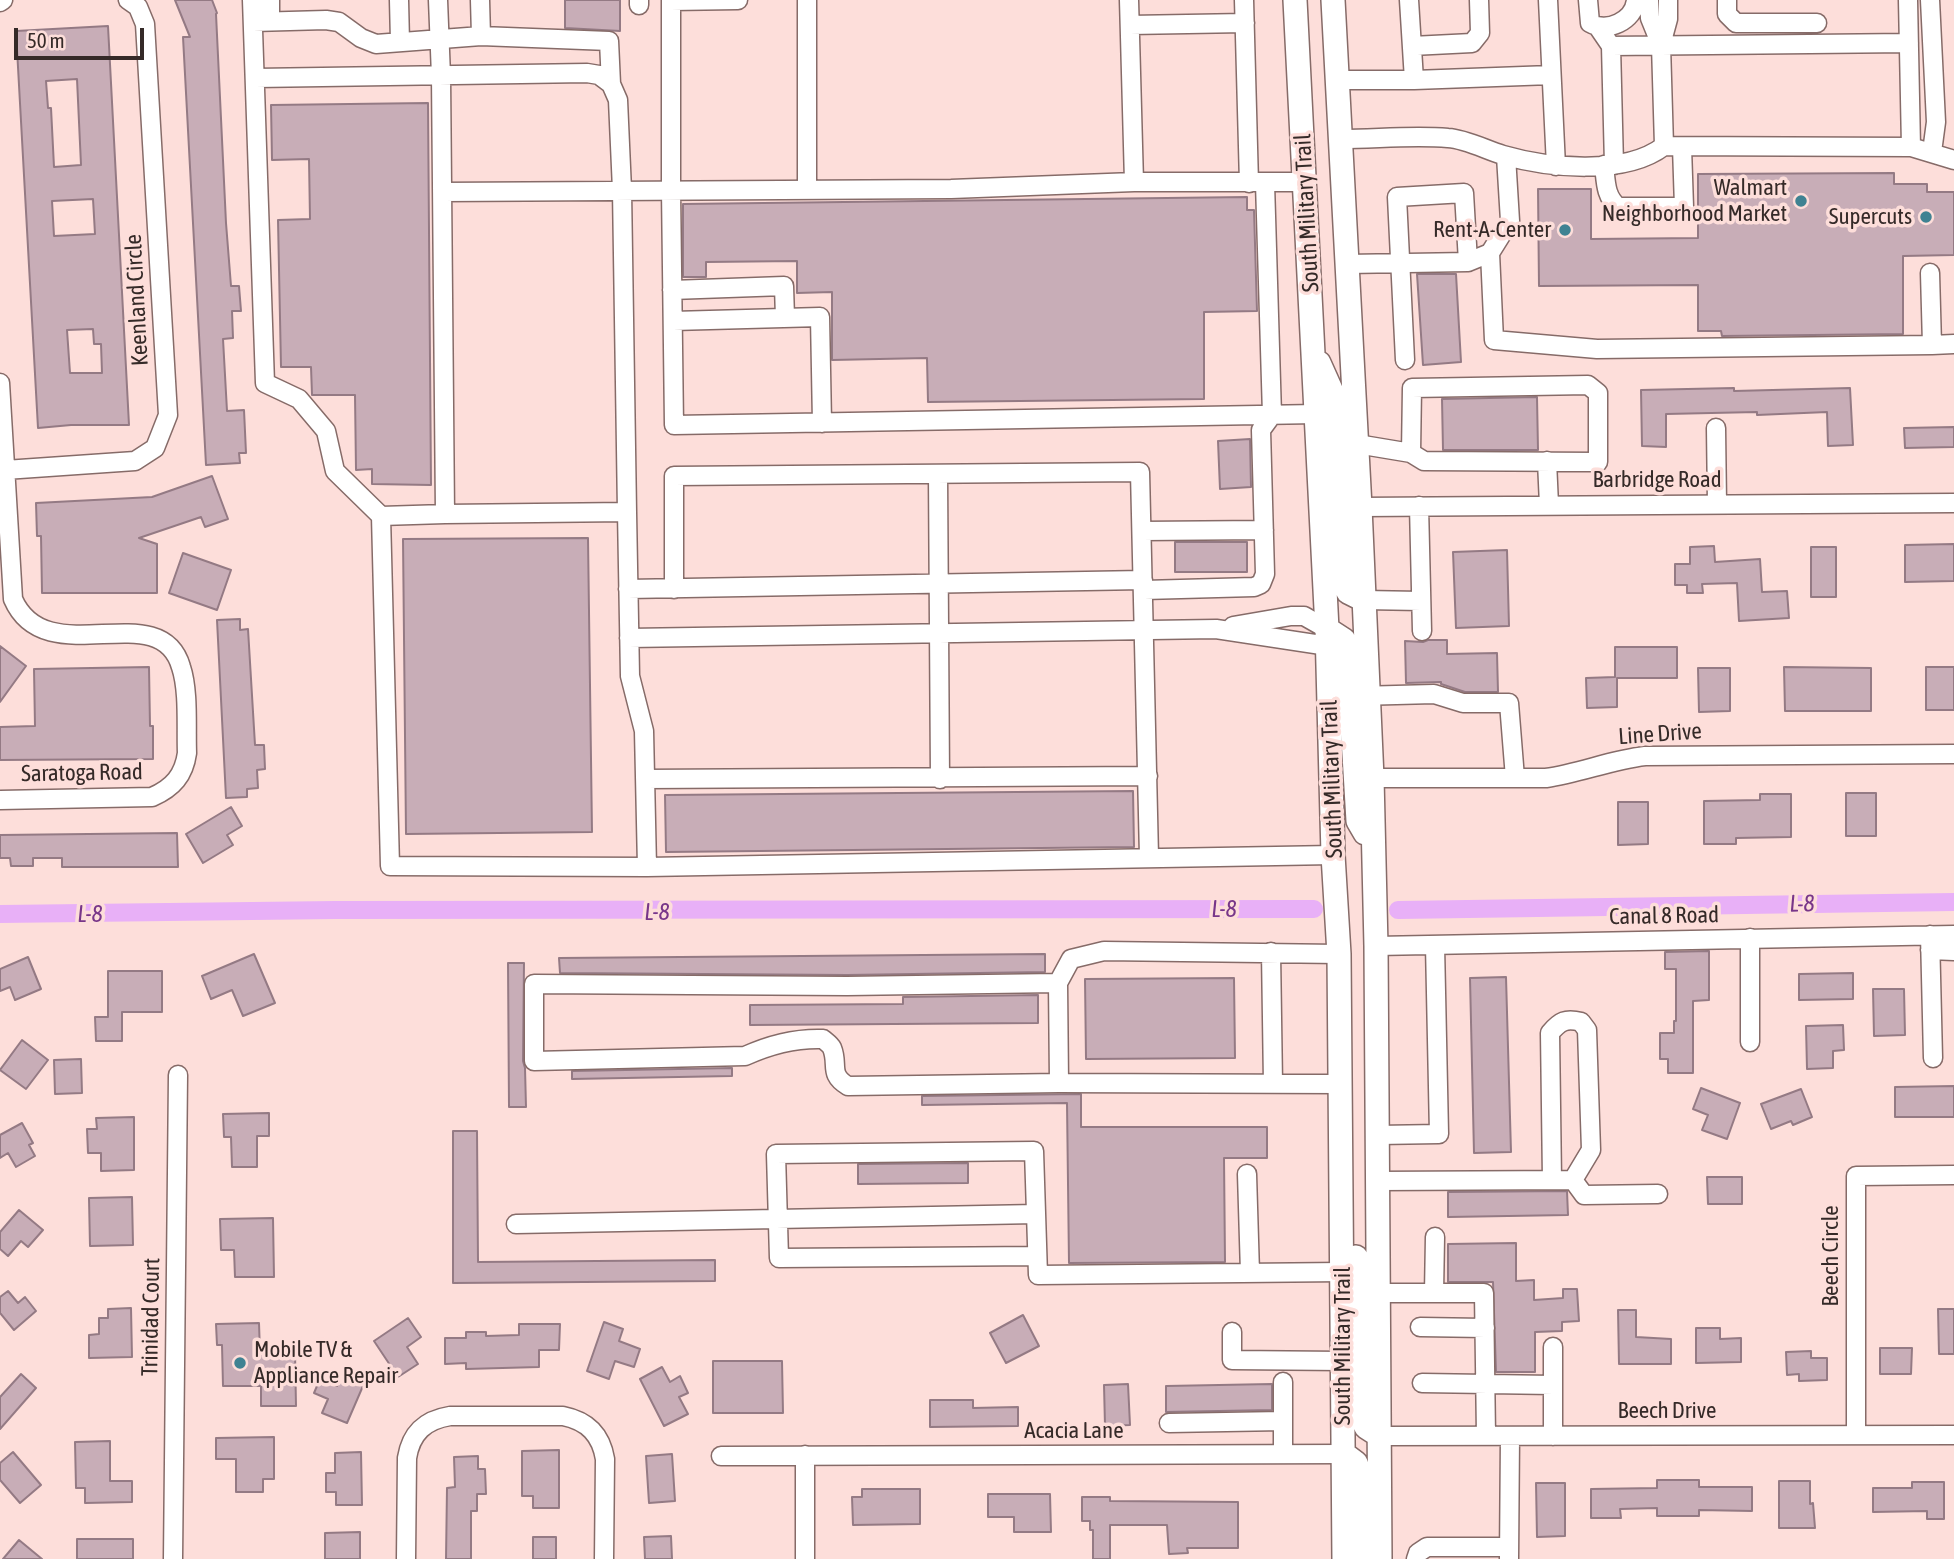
<!DOCTYPE html>
<html>
<head>
<meta charset="utf-8">
<style>
	body { margin:0 }
	#map { position:relative; width:1954px; height:1559px; overflow:hidden; background:#fddeda; font-family:"Asap Condensed",sans-serif }
	canvas { display:block }
	.scale { position:absolute; left:14px; top:28px; width:130px; height:32px; box-sizing:border-box; border:4px solid #352a28; border-top:0; padding-left:9px; font-size:21px; line-height:24px; white-space:nowrap; color:#352a28; -webkit-text-stroke:5px #fddeda; paint-order:stroke }
</style>
</head>
<body>
<div id="map">
<canvas width="1954" height="1559"></canvas>
<div class="scale">50 m</div>
</div>
<script>
const context = document.querySelector('canvas').getContext('2d');
context.lineJoin = 'round';
function stroke(path, color, width, dash) { context.strokeStyle = color; context.lineWidth = width; context.lineCap = dash ? 'butt' : 'round'; context.setLineDash(dash || []); context.stroke(path); }
function fillPath(path, color) { context.fillStyle = color; context.fill(path, 'evenodd'); }
function label(font, color, halo, rows, align = 'center') {
  context.font = font + ' "Asap Condensed",sans-serif'; context.lineWidth = 7; context.setLineDash([]); context.textBaseline = 'middle'; context.strokeStyle = halo; context.fillStyle = color; for (const [text, x, y, turn = 0] of rows) {
    context.save(); context.translate(x, y); context.rotate((+turn || 0) * Math.PI / 180); context.textAlign = isNaN(turn) ? turn : align; if (halo) context.strokeText(text, 0, 0); context.fillText(text, 0, 0); context.restore();
  }
}
const canal = new Path2D(`
	M1398 910 1954 902
	M0 914 336 910 1314 909`);
const building = new Path2D(`
	M175 0H212L217 13 216 14 226 223 231 286H239L241 311H232L233 338 223 339 227 411 244 410 246 453H239L240 463 206 465 183 37H190Z
	M565 0H620V31L565 28Z
	M108 26 129 425H71L38 428 16 31ZM77 79 81 165 54 167 51 108H48L46 81ZM93 199 95 234 54 236 52 201ZM93 329 94 344H101L102 373H70L67 330Z
	M428 103 431 485 372 484V469L356 470 355 395H312L311 367H281L278 220 310 219 309 159 272 160 271 105Z
	M1894 173V184H1927V192H1954V255L1903 256V334L1722 336 1721 331H1698V285L1539 286 1538 189H1591V239L1698 238V174Z
	M1247 197V210H1254L1257 311 1204 312V399L928 402 927 358 832 360V292L797 293V261L706 262V277H683V204Z
	M1417 274H1456L1461 362 1423 365Z
	M1734 388V391L1850 388 1853 445 1828 446 1827 412 1757 415V412L1666 414V447L1642 446 1641 390Z
	M1537 397 1538 450H1443L1442 399Z
	M1954 427V447L1905 448 1904 428Z
	M1250 439 1251 487 1220 489 1218 441Z
	M212 476 228 519 205 527 201 517 139 538 157 544V593H42L41 536H37L36 503 152 497Z
	M588 538 592 832 406 834 403 539Z
	M1175 542H1247V572H1175Z
	M1954 544V581L1905 582V545Z
	M1714 546 1715 562 1760 559 1762 592 1787 591 1789 618 1739 621 1737 583 1702 584 1703 593H1687V585H1675V564H1690V547Z
	M1811 547H1836V597H1811Z
	M1507 550 1509 626 1456 628 1453 552Z
	M183 553 231 570 217 610 169 593Z
	M240 619V630L248 629 255 745H264L265 769 257 770 258 788 247 789V797L226 798 217 620Z
	M1428 640H1447V654L1497 653 1498 692H1465L1441 684V682L1406 683 1405 641 1423 642Z
	M0 646 26 666 0 702Z
	M1615 647H1677V678H1617V707L1587 708 1586 678 1615 677Z
	M149 667 150 726H153V759L0 760V727L35 726 34 669Z
	M1784 667 1871 668V711H1785Z
	M1926 667H1954V710H1926Z
	M1698 668H1730V711L1699 712Z
	M1133 791 1134 847 666 852 665 795Z
	M1846 793H1876V836H1846Z
	M1760 794H1791V837L1736 838V844H1704V801L1760 800Z
	M1618 802H1648V844L1618 845Z
	M231 807 242 826 227 835 233 845 203 863 186 834Z
	M177 833 178 867H62V858H33V866H11L10 858H0V835Z
	M1709 951V1000L1693 1001V1073H1668V1059H1660V1033H1674V1021H1676V969H1665V952Z
	M254 954 275 1003 243 1016 232 990 211 999 202 976Z
	M1045 954V972L847 975 560 973 559 958Z
	M28 957 41 989 15 1000 10 987 0 991V969Z
	M508 963H524L523 1061 525 1068 526 1107H509Z
	M108 971H162V1012H122V1041H96L95 1017H108Z
	M1853 973V999L1799 1000V974Z
	M1506 977 1511 1152 1474 1153 1470 978Z
	M1234 978 1235 1058 1086 1059 1085 979Z
	M1873 989H1904L1905 1035 1874 1036Z
	M1038 995V1023L750 1025V1005L903 1004V997Z
	M1843 1025 1844 1050 1833 1051V1068L1807 1069 1806 1026Z
	M22 1040 48 1060 26 1089 0 1070Z
	M81 1059 82 1093 55 1094 54 1060Z
	M732 1068V1076L572 1079V1071Z
	M1954 1086V1117H1895V1087Z
	M1701 1088 1740 1103 1727 1139 1702 1130 1708 1115 1693 1109Z
	M1801 1089 1812 1117 1793 1125 1791 1121 1771 1129 1761 1104Z
	M1081 1094V1127H1267V1158H1224L1225 1262 1069 1263 1067 1103 922 1105V1096Z
	M269 1113V1136H257V1167H232L231 1137H224L223 1114Z
	M134 1117V1170L101 1171V1153H88L87 1129H97L96 1118Z
	M22 1123 33 1143 29 1145 35 1156 16 1167 8 1153 0 1158V1135Z
	M453 1131H477L478 1262 715 1260V1281L453 1283Z
	M968 1163V1183L858 1184V1164Z
	M1707 1177H1742V1204H1708Z
	M1448 1192 1567 1191 1568 1215 1448 1217Z
	M132 1197 133 1245 90 1246 89 1198Z
	M19 1210 43 1230 28 1247 21 1241 8 1256 0 1249V1232Z
	M273 1218 274 1277H235L234 1250H221L220 1219Z
	M1516 1243V1281L1534 1280V1300L1563 1298V1289H1577L1579 1321 1562 1322V1331L1535 1332V1372H1496L1493 1282H1448V1244Z
	M8 1291 18 1303 25 1297 36 1311 14 1330 0 1313V1297Z
	M131 1308 132 1357 89 1358V1335L99 1334V1318H108V1309Z
	M1938 1309H1954V1354H1939Z
	M1618 1310H1636V1337L1671 1339V1364H1619Z
	M1023 1315 1039 1346 1006 1363 990 1333Z
	M408 1318 421 1337 407 1347 418 1364 398 1377 374 1341Z
	M604 1322 623 1329 619 1341 640 1349 634 1367 615 1361 609 1379 587 1371Z
	M259 1323 260 1353 295 1352 296 1406H261V1386H223L222 1345H217L216 1324Z
	M519 1324H560L559 1350H539V1367L466 1369V1363L445 1364V1338H466V1332H486V1336L519 1335Z
	M1696 1328H1720V1339L1741 1338V1362L1696 1363Z
	M1880 1348H1912L1911 1374H1880Z
	M1811 1351V1358H1827V1380L1799 1381V1374L1787 1375 1786 1352Z
	M713 1361H782L783 1413H713Z
	M662 1367 670 1382 680 1376 688 1393 679 1397 688 1414 664 1426 640 1379Z
	M344 1370 366 1379 347 1423 322 1413 328 1399 314 1393 320 1379 337 1386Z
	M21 1374 36 1388 0 1429V1397Z
	M1128 1384 1130 1425 1105 1426 1104 1385Z
	M1272 1384V1410L1166 1412V1386Z
	M930 1400H973V1408L1018 1407V1426L930 1427Z
	M274 1437V1479H263V1492H236V1459H216V1438Z
	M110 1441V1481H132V1502L85 1503V1488H76L75 1442Z
	M559 1450V1508H533V1496H522V1451Z
	M13 1452 41 1485 20 1503 0 1480V1463Z
	M361 1452 362 1505H336V1492H326V1473H335V1453Z
	M672 1454 675 1501 649 1503 646 1456Z
	M478 1456V1469H485L486 1494H477V1511H471V1559H446L447 1488 455 1487 454 1457Z
	M1657 1480H1699V1487H1752V1511L1699 1510V1516H1657V1508L1620 1509 1621 1518H1591V1489L1657 1488Z
	M1779 1481H1810V1504L1813 1503 1815 1528H1779Z
	M1912 1482H1944V1519H1927V1511L1873 1512V1488H1912Z
	M1536 1483H1565V1536L1537 1537Z
	M862 1489H920V1524L853 1525 852 1497H862Z
	M988 1494H1050L1051 1532H1014V1517H988Z
	M1082 1497H1110V1501L1238 1502V1548H1187L1188 1553 1169 1554 1167 1525H1110V1559H1093V1530H1090V1521H1082Z
	M360 1532V1559H325V1533Z
	M671 1536 672 1559H645L644 1537Z
	M533 1537H556V1559H533Z
	M77 1539H133V1559H77Z
	M19 1540 42 1559H3Z`);
const minor = new Path2D(`
	M252 0 265 383 299 399 326 431 335 471 381 516 445 514
	M270 0V21
	M399 0 400 42
	M438 0 441 76 445 514 627 512 630 676 644 731 647 867
	M480 0 481 36 609 41 611 84
	M671 0V190L674 425 1317 414
	M807 0V190
	M1129 0 1134 182
	M1244 0 1249 183
	M1409 0 1414 80
	M1548 0 1556 166
	M1588 0 1590 23C1607 33 1634 21 1636 0
	M1649 0 1650 18 1661 45
	M1727 0V14L1736 23H1817
	M1908 0 1911 147
	M1930 0 1936 122 1932 152
	M671 1 738 0
	M0 2 3 0
	M639 5V0
	M253 22 326 20 339 22 361 38 376 44 481 36
	M1130 25 1245 23
	M1598 27 1611 46 1614 165
	M1412 46 1472 43 1480 33 1479 0
	M1611 46 1909 43
	M256 78 587 73 599 75 611 84 618 100 622 190 627 512
	M1338 80H1414L1551 75
	M1341 139C1376 139 1412 135 1448 138 1466 139 1486 150 1503 155 1548 168 1625 176 1664 146L1911 147 1954 160
	M1664 146 1661 45 1668 19V0
	M1604 165C1606 182 1605 196 1618 207H1684L1682 147
	M442 192 951 189 1134 182H1305
	M1490 253 1494 340 1597 349 1932 345
	M1347 264 1468 262 1490 253 1510 221 1506 156
	M1930 273 1932 345 1954 344
	M672 290 784 286 785 318
	M673 321 820 317 822 423
	M1405 360 1397 197 1464 193 1468 262
	M0 383 13 599C46 675 160 594 181 667 189 691 186 727 187 753 184 775 173 788 152 797L0 800
	M1716 428 1717 504
	M1357 444 1411 453 1424 461 1598 462V393L1588 385 1412 388 1411 453
	M1547 461 1549 505
	M5 470 135 461 155 448 168 415 145 24 138 7 128 0
	M938 474 940 779
	M1419 506 1422 631
	M1360 507 1954 503
	M381 516 390 866 647 867 1333 855
	M1142 531 1264 530
	M628 589 1143 580
	M674 589V476L1140 472 1149 857
	M1144 590 1254 587 1261 584 1265 574 1261 430 1272 415 1265 183
	M1364 600 1421 601
	M1233 626 1291 616H1304L1327 629
	M629 638 1216 629 1328 646
	M1358 696 1434 694 1463 703H1509L1515 778
	M1372 778H1546C1580 773 1611 760 1645 756L1954 754
	M645 779 1148 776
	M1930 935 1933 1058
	M1376 946 1954 935
	M1930 950 1954 951
	M1271 952 1273 1084
	M1339 954 1104 951 1071 959 1058 983 847 986 534 984V1061L745 1056C769 1045 796 1038 823 1039 826 1042 830 1044 832 1048 839 1065 828 1074 848 1086L1059 1083 1341 1084
	M1058 983 1059 1083
	M1750 1042V938
	M1378 1135 1439 1134 1435 945
	M1247 1174 1250 1273
	M1552 1180 1550 1033C1560 1021 1566 1018 1581 1022L1587 1030 1591 1150 1573 1180
	M1378 1181 1573 1180 1584 1195 1658 1194
	M516 1224 1036 1214
	M1037 1256 779 1258 776 1154 1034 1151 1038 1275 1343 1272
	M1379 1293H1484L1486 1436
	M1434 1293 1435 1237
	M1420 1327 1485 1328
	M1232 1332V1360L1343 1361
	M1553 1347V1436
	M1283 1382V1454
	M1422 1383 1553 1385
	M1169 1423 1283 1421
	M1856 1435V1176L1954 1175
	M1380 1436 1954 1435
	M805 1455V1559
	M721 1456 1344 1454
	M173 1559 178 1075
	M406 1559 407 1458C411 1433 425 1420 450 1416H563C588 1421 601 1435 605 1459L604 1559
	M1416 1559 1418 1553 1427 1547H1509
	M1509 1559 1510 1436`);
const major = new Path2D(`
	M1295 0 1327 629 1333 855 1339 954 1344 1559
	M1333 0 1360 507 1372 778 1376 946 1380 1559
	M1319 363 1332 392 1340 573 1348 592 1364 600
	M1327 629 1344 640 1348 654 1358 821 1365 833
	M1356 1257 1359 1292 1361 1414 1366 1427 1380 1436
	M1344 1454 1356 1463 1364 1486 1365 1556`);
const markers = [
	[1801,201,7,"#3f8292"],
	[1926,217,7,"#3f8292"],
	[1565,230,7,"#3f8292"],
	[240,1363,7,"#3f8292"]
];
const poiNames = [
	["Walmart",1787,188],
	["Neighborhood Market",1787,214],
	["Supercuts",1912,217],
	["Rent-A-Center",1551,230],
	["Mobile TV &",254,1350,"left"],
	["Appliance Repair",254,1376,"left"]
];
const streetNames = [
	["South Military Trail",1307,213,-93],
	["Keenland Circle",137,300,-93],
	["Barbridge Road",1657,480],
	["Line Drive",1660,734,-4],
	["Saratoga Road",82,773,-1],
	["South Military Trail",1332,779,-92],
	["Canal 8 Road",1664,916,-1],
	["Beech Circle",1831,1256,-90],
	["Trinidad Court",151,1317,-89],
	["South Military Trail",1343,1346,-90],
	["Beech Drive",1667,1411],
	["Acacia Lane",1074,1431]
];
const waterNames = [
	["L-8",1802,904,-1],
	["L-8",1224,909],
	["L-8",657,912],
	["L-8",90,914]
];
stroke(canal, '#e8b0f7', 18);
fillPath(building, '#c8adb7');
stroke(building, '#947a84', 2);
stroke(minor, '#866b68', 21);
stroke(major, '#866b68', 26);
stroke(minor, '#fff', 18);
stroke(major, '#fff', 23);
for (const [x, y, r, color] of markers) { const dot = new Path2D(); dot.arc(x, y, r, 0, 2 * Math.PI); context.fillStyle = color; context.fill(dot); stroke(dot, '#fddeda', 2.5); }
label('23px', '#352a28', '#fddeda', poiNames, 'right');
label('23px', '#352a28', '#fddeda', streetNames);
label('italic 24px', '#783689', '#fddeda', waterNames);
</script>
</body>
</html>
